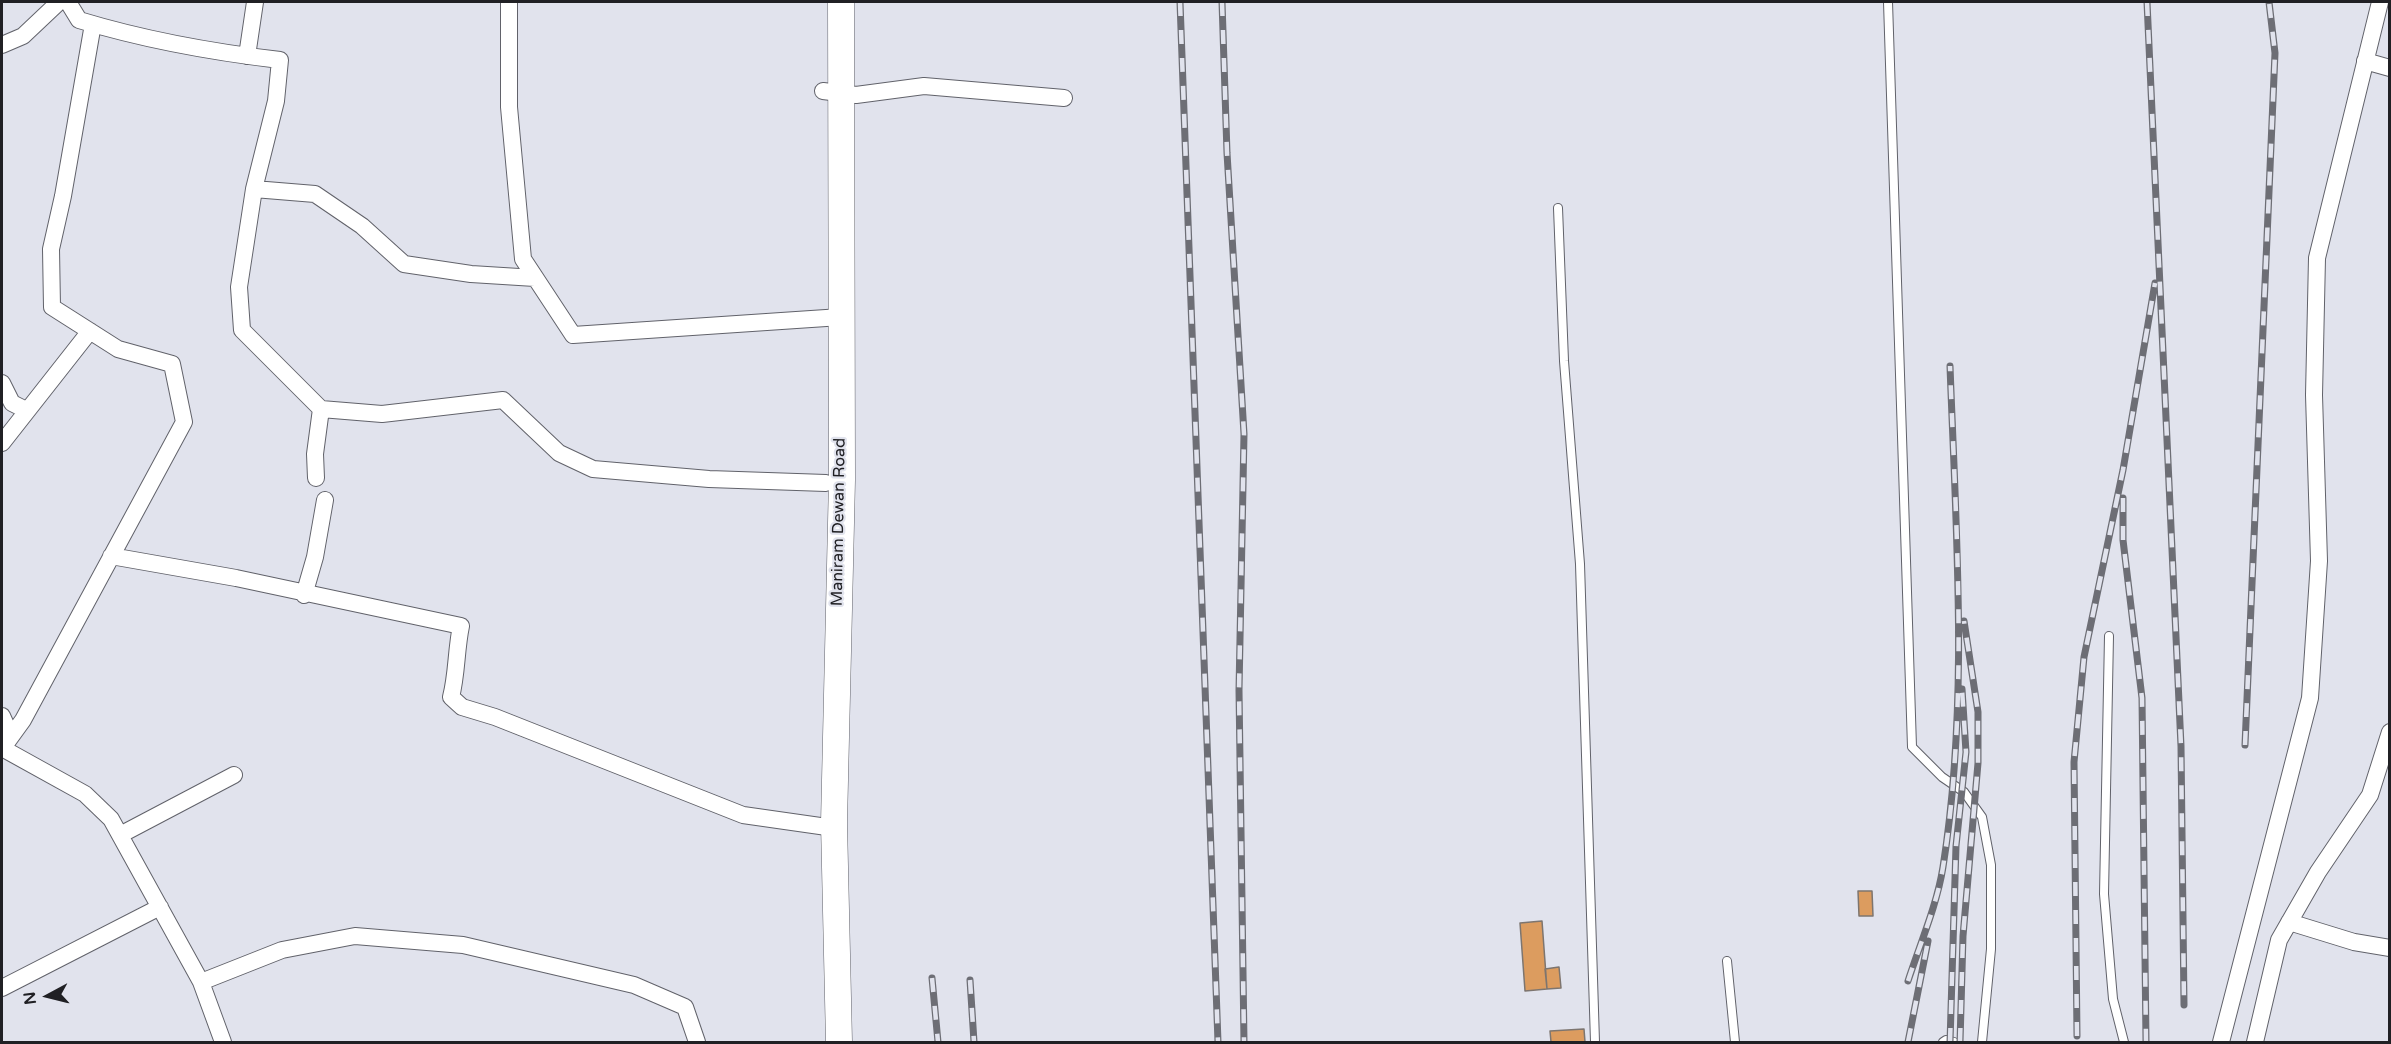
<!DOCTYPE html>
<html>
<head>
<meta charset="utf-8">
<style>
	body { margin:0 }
	#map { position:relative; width:2391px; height:1044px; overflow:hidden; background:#e1e3ed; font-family:"Varela Round",sans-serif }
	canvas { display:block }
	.frame { position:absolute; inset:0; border:3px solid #202024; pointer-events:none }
	.north { position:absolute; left:18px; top:966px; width:60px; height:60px; -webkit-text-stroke:4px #e1e3ed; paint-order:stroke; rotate:263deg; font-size:16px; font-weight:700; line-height:24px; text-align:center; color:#202024 }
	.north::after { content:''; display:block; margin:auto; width:21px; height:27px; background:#202024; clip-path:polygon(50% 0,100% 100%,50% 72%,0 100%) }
</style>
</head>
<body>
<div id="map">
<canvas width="2391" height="1044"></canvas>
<div class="frame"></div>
<div class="north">N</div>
</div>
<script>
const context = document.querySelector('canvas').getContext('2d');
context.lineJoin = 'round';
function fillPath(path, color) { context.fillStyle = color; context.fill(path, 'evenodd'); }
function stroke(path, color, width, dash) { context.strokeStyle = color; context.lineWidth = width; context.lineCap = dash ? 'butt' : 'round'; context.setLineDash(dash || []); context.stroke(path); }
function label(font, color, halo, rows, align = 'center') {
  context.font = font + ' "Varela Round",sans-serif'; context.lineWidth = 4.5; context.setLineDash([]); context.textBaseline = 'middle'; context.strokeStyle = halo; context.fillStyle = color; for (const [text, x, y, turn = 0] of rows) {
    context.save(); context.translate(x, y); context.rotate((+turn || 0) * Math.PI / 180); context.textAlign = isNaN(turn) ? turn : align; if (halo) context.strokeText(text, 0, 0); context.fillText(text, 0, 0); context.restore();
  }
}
const building = new Path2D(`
	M1858 891H1872L1873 916H1859Z
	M1542 921 1547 989 1525 991 1520 923Z
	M1559 967 1561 988 1547 989 1545 969Z
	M1584 1029 1585 1042H1551L1550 1031Z`);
const service = new Path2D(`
	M1888 2 1912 747 1942 777 1964 792 1982 817 1991 865V949L1982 1042
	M1558 208 1564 361 1580 564 1595 1042
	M2109 636 2104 894 2113 999 2124 1042
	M1727 961 1735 1042
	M1943 1042 1946 1040 1954 1042`);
const minor = new Path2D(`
	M68 2 79 20C145 40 211 52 280 60L276 101 254 189 239 287 242 330 321 409 382 414 503 400 559 453 593 469 709 479 826 483
	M509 2V107L523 259 573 335 841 317
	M2 45 23 36 59 2
	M247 56 255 2
	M2365 61 2390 68
	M823 91 856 95 924 86 1064 98
	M254 189 315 194 362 226 404 264 471 274 535 278
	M2 383 12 403 26 410
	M2 443 90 331
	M316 478 315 454 321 409
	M111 556 236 578 461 626C456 650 457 674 451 697L462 707 495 717 743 815 834 828
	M304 595 315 557 325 500
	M2 716 11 736
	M2 748 85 794 111 819 201 982 223 1042
	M2 749 23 720 184 422 172 364 118 349 52 307 51 249 63 196 93 24
	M120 835 234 775
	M2289 922 2354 942 2390 948
	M201 982 282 950 355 936 463 945 634 985 685 1007 697 1042
	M2 988 160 907
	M2221 1042 2310 698 2319 561 2314 395 2317 258 2380 2
	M2255 1042 2279 940 2318 872 2370 795 2390 732`);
const primary = new Path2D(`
	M839 1042 834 823 842 480 841 2`);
const rail = new Path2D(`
	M1180 2 1218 1042
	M1222 2 1227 153 1244 434 1239 690 1244 1042
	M2147 2 2181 746 2184 1005
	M2123 498V540L2142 698 2146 1042
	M2245 745 2275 53 2269 2
	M932 978 938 1042
	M970 980 974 1042
	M1908 981C1920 944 1937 905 1943 867 1969 702 1956 532 1950 366
	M2077 1036 2074 762 2084 657 2123 470 2155 283
	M1908 1042 1928 941
	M1950 1042 1956 846 1966 752 1962 689
	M1960 1042 1963 936 1978 763V712L1964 621`);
const streetNames = [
	["Maniram Dewan Road",839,522,-89]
];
fillPath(building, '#dc9c5f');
stroke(building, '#7d756f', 1.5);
stroke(service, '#61626a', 10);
stroke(minor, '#61626a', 18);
stroke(primary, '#61626a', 27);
stroke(service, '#fff', 8);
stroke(minor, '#fff', 16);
stroke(primary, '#fff', 26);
stroke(rail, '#6d6e75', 7);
stroke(rail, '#e1e3ed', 4.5, [14]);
label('16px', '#202024', '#e1e3ed', streetNames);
</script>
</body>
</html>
